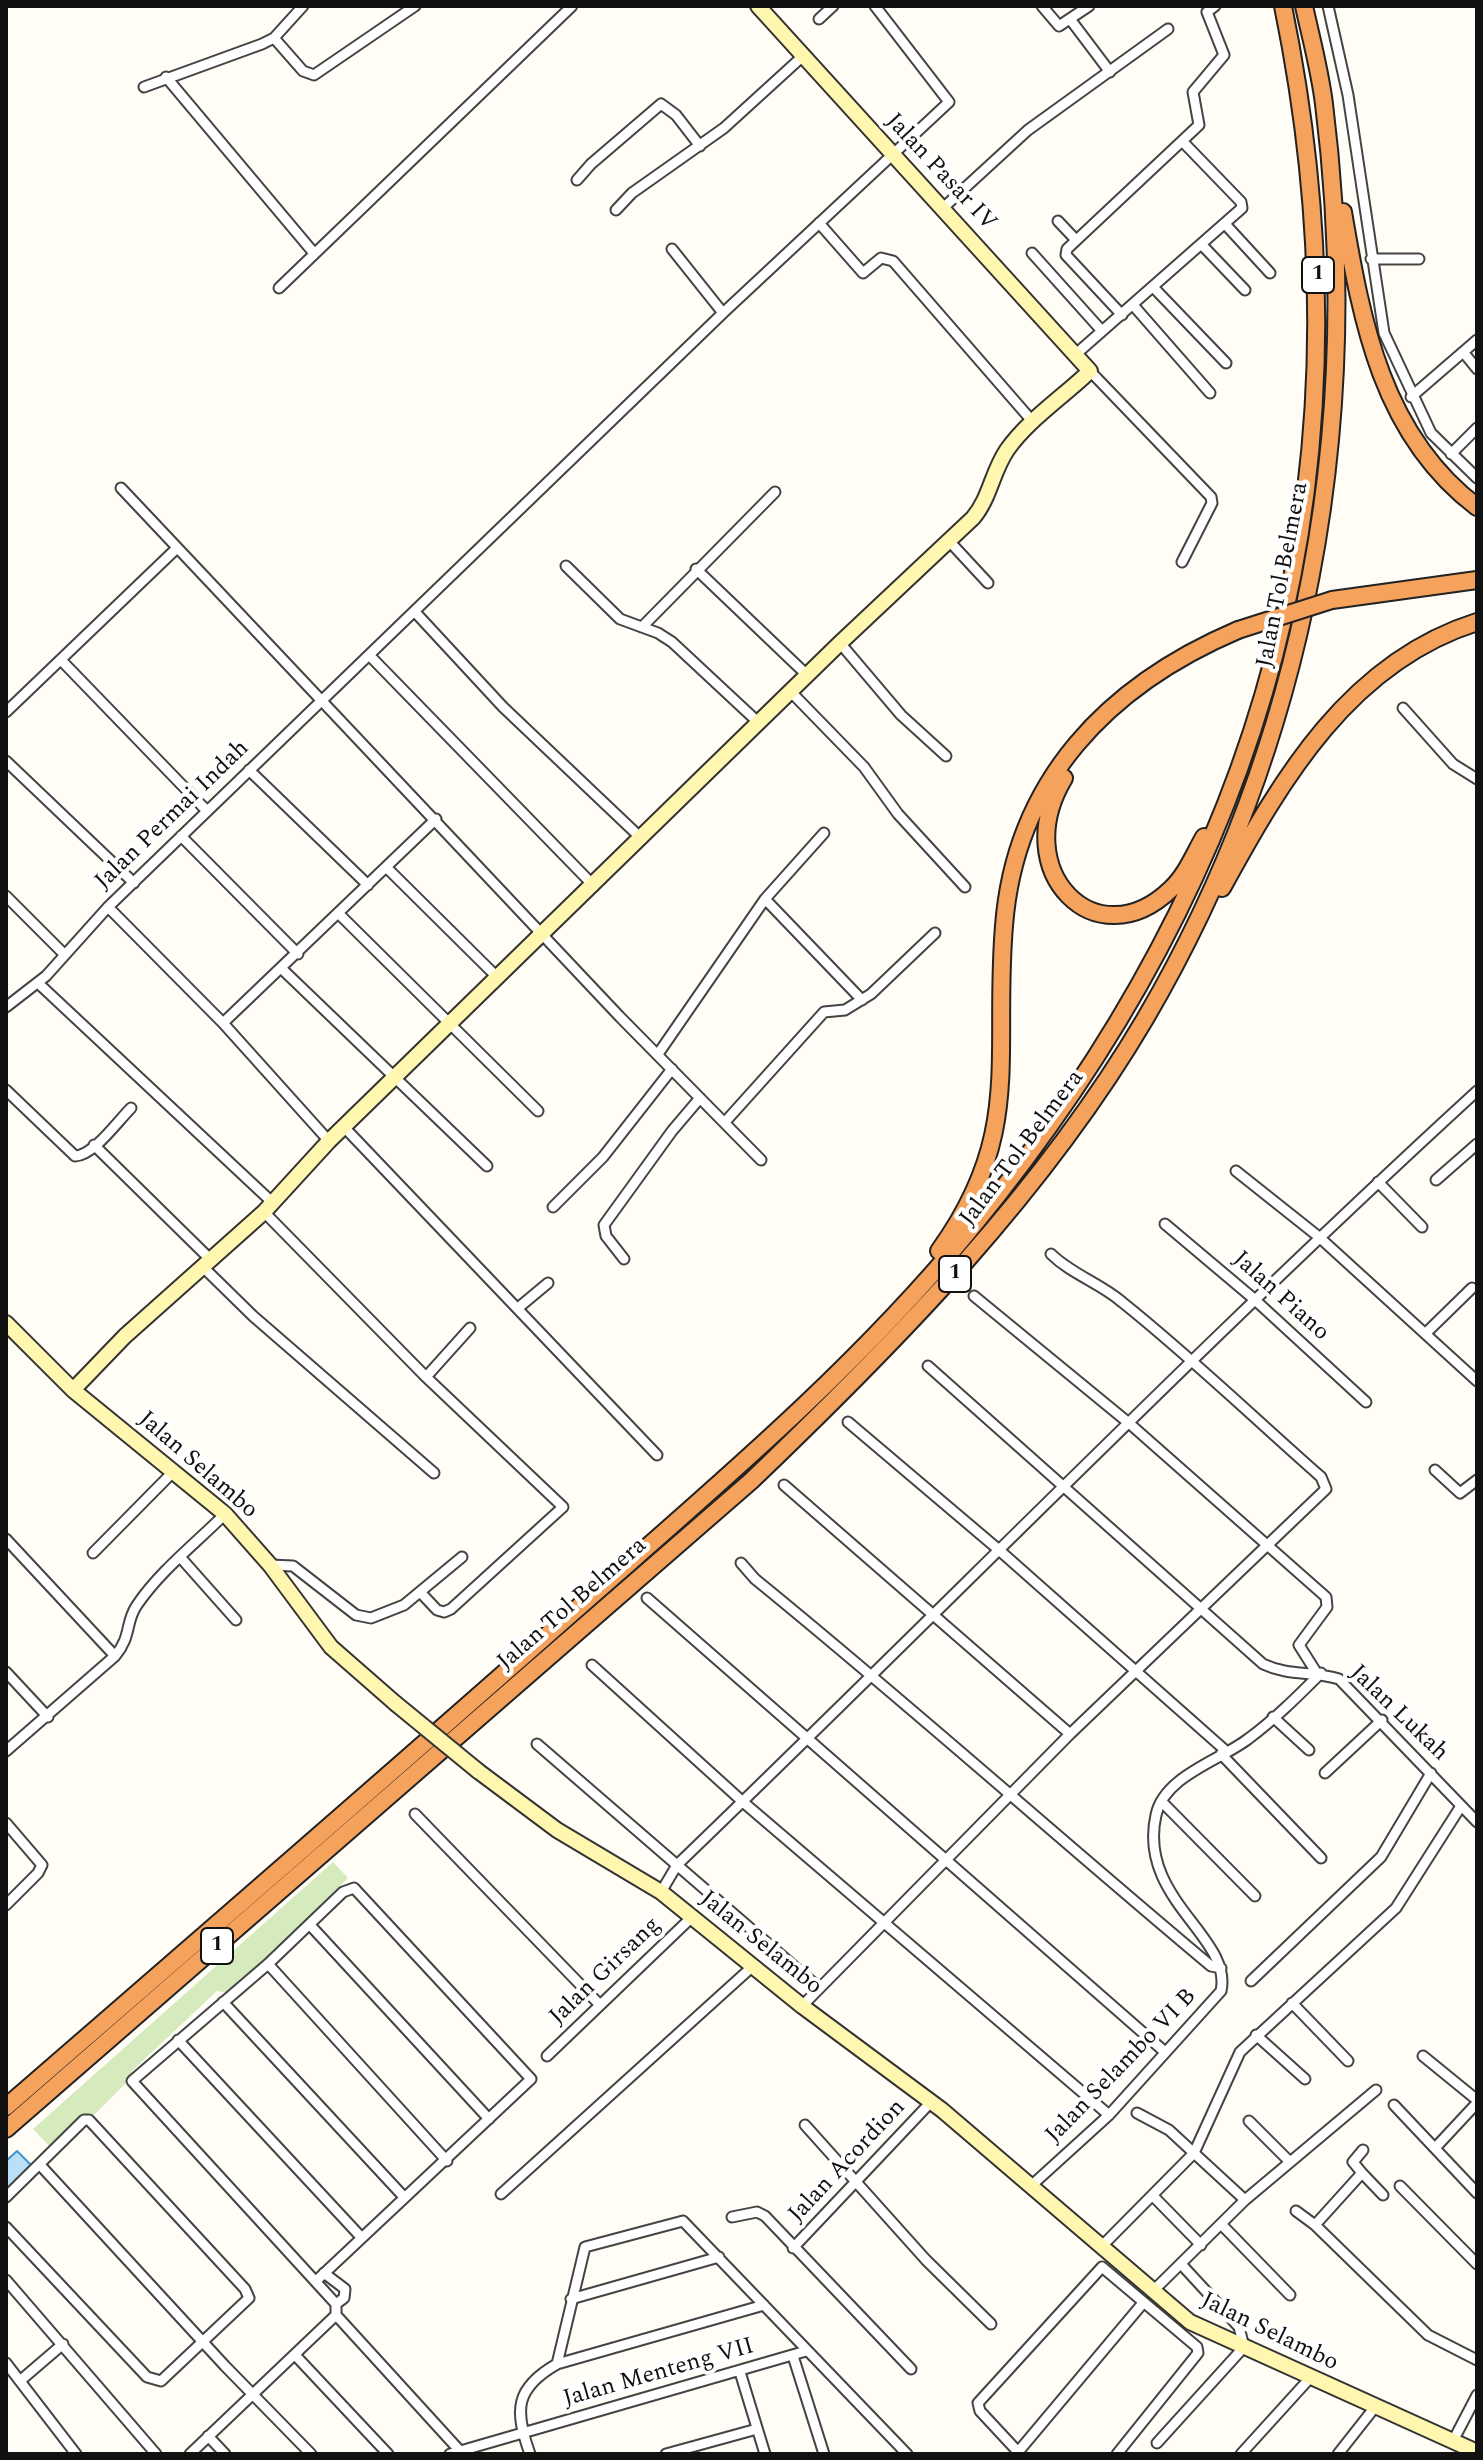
<!DOCTYPE html>
<html>
<head>
<meta charset="utf-8">
<style>
	body { margin:0 }
	#map { position:relative; width:1483px; height:2460px; overflow:hidden; background:#fffdf5; font-family:Spectral,serif }
	canvas { display:block }
	.frame { position:absolute; inset:0; border:8px solid #111; pointer-events:none }
</style>
</head>
<body>
<div id="map">
<canvas width="1483" height="2460"></canvas>
<div class="frame"></div>
</div>
<script>
const context = document.querySelector('canvas').getContext('2d');
context.lineJoin = 'round';
function fillPath(path, color) { context.fillStyle = color; context.fill(path, 'evenodd'); }
function stroke(path, color, width, dash) { context.strokeStyle = color; context.lineWidth = width; context.lineCap = dash ? 'butt' : 'round'; context.setLineDash(dash || []); context.stroke(path); }
function label(font, color, halo, rows, align = 'center') {
  context.font = font + ' Spectral,serif'; context.lineWidth = 8; context.setLineDash([]); context.textBaseline = 'middle'; context.strokeStyle = halo; context.fillStyle = color; for (const [text, x, y, turn = 0] of rows) {
    context.save(); context.translate(x, y); context.rotate((+turn || 0) * Math.PI / 180); context.textAlign = isNaN(turn) ? turn : align; if (halo) context.strokeText(text, 0, 0); context.fillText(text, 0, 0); context.restore();
  }
}
const green = new Path2D(`
	M333 1862 348 1878 230 1993 217 1991 132 2071 126 2083 93 2116 89 2113 51 2148 33 2129Z`);
const water = new Path2D(`
	M17 2151 33 2167 6 2193V2161Z`);
const street = new Path2D(`
	M1042 6 1059 26 1089 6
	M1328 6 1348 95 1384 333 1431 433 1477 478
	M819 19 833 6
	M1070 19 1110 72
	M274 38 303 71 314 75 415 6
	M166 77 313 252
	M144 87 262 44 274 38 303 6
	M577 180 591 164 661 104 676 115 700 146
	M943 208 1028 130 1168 29
	M616 210 632 193 724 128 803 56
	M1058 221 1075 239
	M819 223 863 273 881 258 893 261 1033 422
	M1225 224 1270 273
	M1202 245 1245 290
	M1032 253 1102 331
	M1371 259H1419
	M279 288 572 6
	M1154 288 1226 363
	M1133 305 1210 393
	M723 313 949 102 875 6
	M1122 315 1066 255 1067 249 1199 125 1193 92 1224 55 1207 12 1215 6
	M1464 353 1477 369
	M1076 354 1242 208 1241 202 1183 142
	M1090 371 1211 497 1212 503 1182 562
	M1411 397 1477 340
	M1451 454 1477 428
	M121 488 620 1017 761 1160
	M950 542 988 583
	M566 566 620 619 658 633 672 642 760 724
	M696 569 808 676
	M415 612 503 707 642 839
	M642 627 775 492
	M840 643 901 715 946 756
	M370 656 594 886
	M61 660 207 811
	M792 693 864 767 898 814 965 887
	M1403 708 1453 764 1477 779
	M6 712 177 548
	M6 761 134 883
	M249 770 368 885
	M181 836 298 954
	M387 868 498 978
	M6 896 65 955
	M765 899 862 1000
	M108 907 223 1023 329 1141
	M338 913 538 1111
	M282 969 487 1166
	M38 983 273 1203
	M6 1007 46 976 108 907 723 313 672 249
	M223 1023 436 819
	M658 1054 765 899 824 833
	M6 1090 75 1156C94 1155 117 1122 131 1108
	M725 1122 824 1012 845 1010 871 994 935 933
	M344 1127 657 1455
	M94 1145 210 1259
	M1236 1171 1319 1237 1477 1381
	M1436 1180 1477 1144
	M1378 1182 1422 1227
	M553 1207 603 1157 672 1069
	M264 1212 426 1377 563 1507 451 1609 444 1612 437 1610 421 1593
	M1165 1224 1254 1299 1366 1402
	M624 1259 606 1236 604 1225 672 1131 700 1098
	M202 1266 253 1316 434 1473
	M974 1296 1130 1424 1326 1597 1327 1607 1299 1645 1316 1672
	M518 1308 548 1283
	M1427 1332 1472 1288
	M928 1366 1263 1664C1288 1676 1313 1671 1339 1679L1477 1822
	M426 1377 470 1328
	M848 1422 999 1550 1226 1751
	M1435 1470 1460 1493 1477 1480
	M784 1485 1070 1734
	M6 1539 115 1656
	M93 1553 174 1471
	M181 1558 236 1620
	M741 1563 755 1579C910 1705 1058 1838 1211 1966L1221 1968
	M270 1565 293 1566 356 1615 371 1618 404 1605 462 1557
	M647 1598 1165 2052
	M592 1665 743 1802 1109 2115
	M6 1672 48 1717
	M1273 1717 1309 1750
	M537 1744 818 1987
	M6 1751 115 1656C132 1636 125 1622 137 1605 160 1571 196 1543 225 1514
	M1221 1754 1321 1858
	M1325 1773 1382 1720
	M1162 1802 1255 1896
	M415 1814 600 2005
	M6 1823 42 1865 38 1873 6 1905
	M661 1892 677 1865C944 1608 1203 1342 1477 1091
	M310 1925 489 2119
	M268 1964 447 2161
	M1251 1981 1381 1857 1431 1773
	M223 2002 404 2197
	M1292 2003 1348 2061
	M802 2006 1070 1734 1326 1489 1321 1477C1255 1419 1191 1357 1122 1302 1100 1283 1071 1274 1051 1254
	M1256 2035 1305 2079
	M178 2040 361 2237
	M547 2056 692 1917
	M1423 2056 1477 2100
	M1394 2105 1477 2193
	M1137 2113 1169 2130 1245 2200
	M1249 2121 1289 2161
	M805 2125 926 2260 991 2324
	M1436 2147 1477 2103
	M41 2166 225 2366 311 2454
	M1362 2173 1353 2162 1363 2150
	M1032 2185 1109 2115 1221 1991C1233 1937 1137 1899 1156 1815 1164 1776 1221 1760 1248 1739 1274 1720 1298 1696 1321 1673
	M1400 2186 1477 2264
	M501 2194 753 1966
	M1383 2195 1362 2173 1315 2225 1428 2335 1477 2360
	M6 2197 84 2120H89L245 2289 249 2298 161 2381 147 2377 6 2227
	M1154 2197 1201 2245
	M1296 2211 1315 2225
	M732 2217 757 2212 765 2216 911 2369
	M1221 2224 1290 2295
	M1101 2247 1194 2153 1240 2052 1396 1908 1461 1806
	M793 2248 931 2102
	M324 2273 345 2289 344 2298 336 2304
	M6 2280 156 2454
	M1153 2291 1245 2200 1376 2090
	M571 2299 719 2257
	M336 2315 460 2451
	M295 2355 388 2454
	M793 2356 824 2454
	M6 2363 76 2454
	M557 2364 585 2247 683 2221 907 2454
	M740 2372 765 2454
	M21 2380 63 2344
	M208 2436 225 2454
	M1453 2441 1477 2395
	M1157 2443 1244 2347 1239 2327 1181 2264
	M1018 2452 1143 2303
	M190 2454 336 2315V2304L132 2081 268 1964 343 1892 354 1888 531 2079 316 2281
	M450 2454 806 2351
	M530 2454C514 2410 515 2388 557 2364L764 2305
	M666 2454 757 2429
	M1020 2454 980 2411 978 2403 1102 2267 1197 2347 1198 2353 1117 2454
	M1241 2454 1310 2378
	M1338 2454 1375 2407`);
const secondary = new Path2D(`
	M6 1323 73 1390 225 1514 270 1565 331 1647 395 1703
	M73 1390 125 1336 264 1212 329 1141 840 643 973 518C990 498 992 472 1007 450 1028 420 1063 397 1090 371L758 6
	M478 1771 557 1830 661 1892 802 2006 942 2110 1190 2322 1477 2452`);
const highway = new Path2D(`
	M1343 212C1362 323 1382 435 1477 507
	M1332 600 1477 580
	M1064 778C1008 871 1096 961 1171 889 1186 875 1194 855 1204 837
	M1222 888C1282 778 1350 662 1477 622
	M939 1251C1024 1133 993 1057 1004 926 1015 780 1109 685 1238 630
	M6 2107C195 1943 384 1780 571 1614 708 1493 851 1374 968 1232 1269 867 1378 471 1283 6
	M6 2129 751 1481C896 1342 1042 1194 1145 1019 1308 741 1364 422 1324 104 1320 71 1311 38 1304 6`);
const secondaryBridge = new Path2D(`
	M395 1703 478 1771`);
const highwayBridge = new Path2D(`
	M1238 630 1332 600`);
const shields = [
	[1318,275,32],
	[955,1274,32],
	[217,1946,32]
];
const shieldNames = [
	["1",1318,275],
	["1",955,1274],
	["1",217,1946]
];
const streetNames = [
	["Jalan Pasar IV",940,173,47],
	["Jalan Tol Belmera",1284,575,-79],
	["Jalan Permai Indah",173,816,-44],
	["Jalan Tol Belmera",1023,1149,-53],
	["Jalan Piano",1280,1297,42],
	["Jalan Selambo",197,1466,41],
	["Jalan Tol Belmera",573,1605,-41],
	["Jalan Lukah",1398,1714,44],
	["Jalan Selambo",760,1944,39],
	["Jalan Girsang",606,1972,-44],
	["Jalan Selambo VI B",1122,2067,-46],
	["Jalan Acordion",848,2162,-47],
	["Jalan Selambo",1269,2333,26],
	["Jalan Menteng VII",659,2374,-16]
];
fillPath(green, '#d5ebbd');
fillPath(water, '#b9e0f7');
stroke(water, '#3f96cf', 2);
stroke(street, '#444', 13);
stroke(secondary, '#333', 18);
stroke(highway, '#222', 20);
stroke(street, '#fff', 9);
stroke(secondary, '#fff6b0', 14);
stroke(highway, '#f5a25d', 16);
stroke(secondaryBridge, '#333', 18, []);
stroke(highwayBridge, '#222', 20, []);
stroke(secondaryBridge, '#fff6b0', 14);
stroke(highwayBridge, '#f5a25d', 16);
for (const [x, y, w] of shields) { const box = new Path2D(); box.roundRect(x - w / 2, y - 18, w, 36, 6); context.fillStyle = '#fff'; context.fill(box); stroke(box, '#111', 2); }
label('bold 22px', '#111', null, shieldNames);
label('24px', '#111', '#fff', streetNames);
</script>
</body>
</html>
